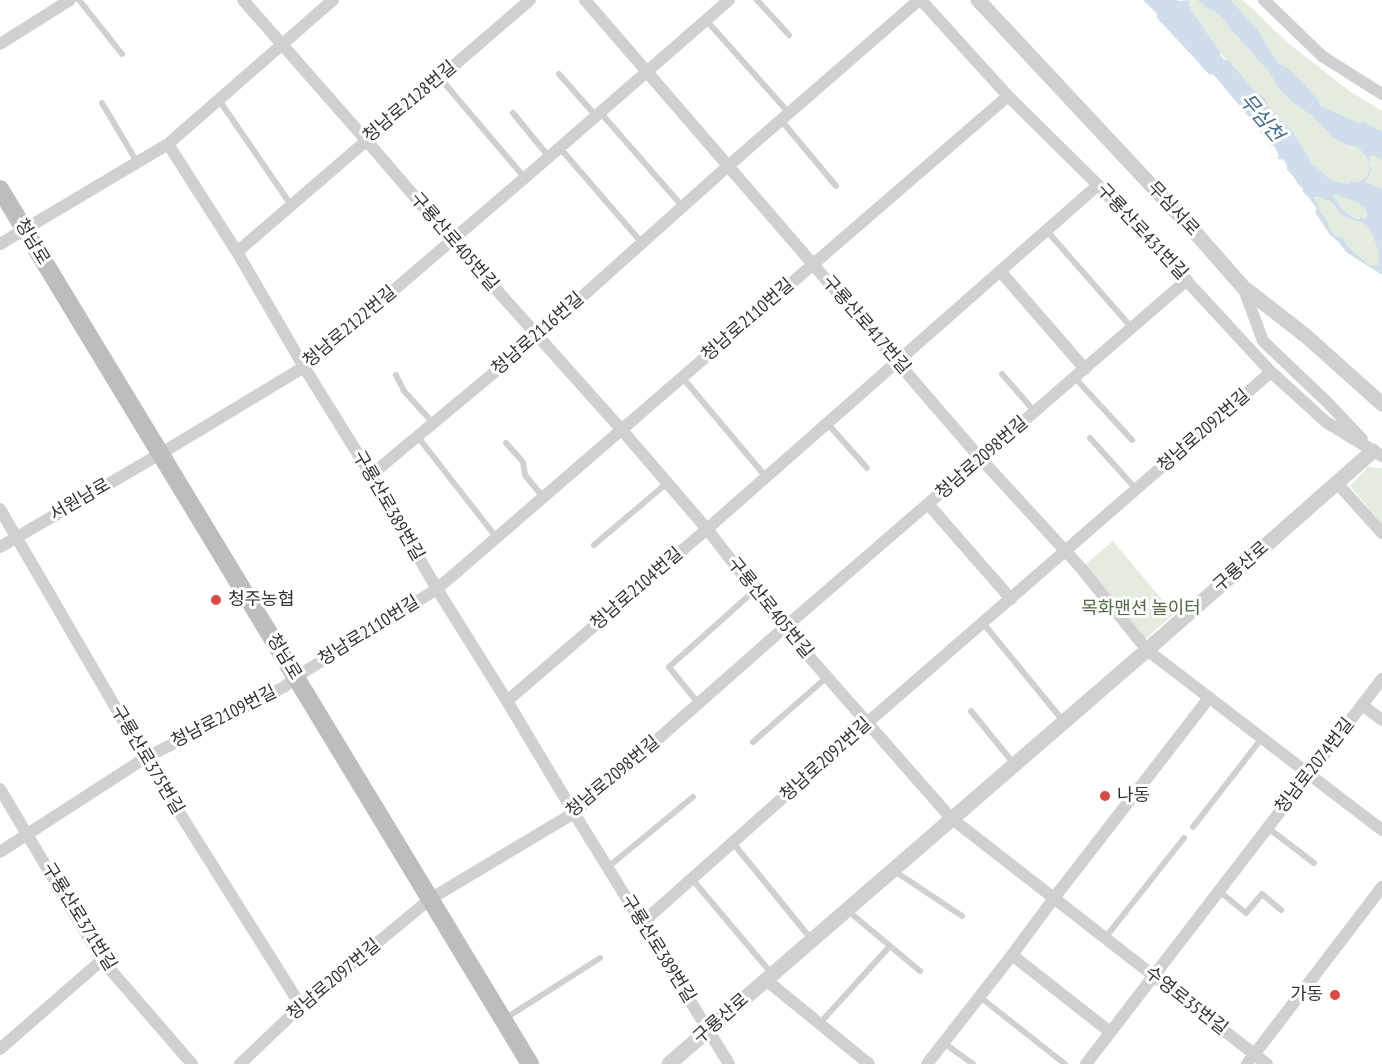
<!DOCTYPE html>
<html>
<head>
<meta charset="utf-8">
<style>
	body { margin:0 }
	canvas { display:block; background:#fff }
</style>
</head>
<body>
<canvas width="1382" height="1064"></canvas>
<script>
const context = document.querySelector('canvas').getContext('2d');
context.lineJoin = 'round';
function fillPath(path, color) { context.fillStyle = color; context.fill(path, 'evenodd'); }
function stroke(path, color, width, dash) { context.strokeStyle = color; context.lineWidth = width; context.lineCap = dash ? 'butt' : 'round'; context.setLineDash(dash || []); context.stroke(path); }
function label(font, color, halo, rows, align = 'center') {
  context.font = font + ' "PT Sans Narrow","Noto Sans KR",sans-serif'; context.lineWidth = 6; context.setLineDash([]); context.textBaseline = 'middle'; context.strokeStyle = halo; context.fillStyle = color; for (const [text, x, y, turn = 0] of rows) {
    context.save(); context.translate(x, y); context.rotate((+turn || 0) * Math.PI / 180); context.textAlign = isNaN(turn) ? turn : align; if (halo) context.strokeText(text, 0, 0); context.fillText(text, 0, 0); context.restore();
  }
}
const green = new Path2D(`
	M1189 0H1197L1221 16 1229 24 1231 30 1253 55 1258 58 1272 74 1276 85 1292 102 1312 116 1333 137 1344 144 1358 147 1365 156 1370 163V169L1367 176 1361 181 1351 182 1348 184 1331 180 1312 163 1295 135 1289 127 1269 109 1265 98 1254 90 1220 53 1221 52C1215 43 1209 35 1203 27 1197 17 1188 12 1189 0Z
	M1231 0H1243L1288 43 1348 90 1382 111V132L1363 121 1358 123 1320 105 1286 67 1278 63 1257 29Z
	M1368 155 1375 156 1382 161V189L1364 182 1372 165Z
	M1336 194C1346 199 1374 203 1365 219 1353 218 1342 214 1339 202L1333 197Z
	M1313 197H1319L1325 201 1329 200C1334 204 1337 210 1341 214 1348 220 1356 220 1363 223 1372 226 1381 256 1380 265H1369C1357 255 1350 253 1343 238L1336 236 1329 228 1327 219 1320 212 1319 205Z
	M1368 467 1382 468V524L1350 486Z
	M1113 541 1174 614 1141 643 1081 568Z`);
const water = new Path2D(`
	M1143 0H1176L1180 1 1189 0C1188 12 1198 18 1203 27 1209 36 1215 43 1221 52L1220 54 1224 60H1228L1254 90 1265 98 1269 109 1289 127 1295 135 1312 163 1331 180 1348 184 1351 182 1361 181 1367 176 1370 169V163L1365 156 1358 147 1344 144 1333 137 1312 116 1292 102 1276 85 1271 74 1230 29C1225 14 1208 10 1197 0H1231L1257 29 1278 63 1286 67 1301 81 1318 100 1320 105 1358 123 1363 121 1382 132V161L1375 156H1369C1372 168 1373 170 1365 182L1382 189V275L1346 252 1339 242 1330 235 1315 212 1317 208C1312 203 1309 197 1303 192V189C1296 183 1294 175 1287 170V165L1283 159 1280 160 1277 158 1279 156 1275 147 1269 144 1268 140 1260 133V128L1255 124V121L1249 117 1213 74 1210 75 1202 67 1200 64 1157 18V14ZM1336 194C1346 199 1374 204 1365 219L1361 217 1359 219C1351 217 1341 211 1339 202L1333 197ZM1313 197H1319L1325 201 1329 200C1334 204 1337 210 1341 214 1348 220 1356 220 1363 223 1372 226 1381 256 1379 265H1369C1358 255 1350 252 1343 238L1336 236 1329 228 1327 219 1320 212 1319 205Z`);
const service = new Path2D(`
	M79 0 122 54
	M757 0 789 35
	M706 20 789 113
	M559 74 596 116
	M440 78 524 177
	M219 100 291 205
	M102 103 137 162
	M600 112 682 206
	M513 113 549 157
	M781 120 836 186
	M560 148 642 243
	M1047 231 1132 328
	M1002 374 1035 412
	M396 375 404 391 433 423
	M682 377 766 477
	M1075 378 1132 440
	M827 423 867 468
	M418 437 496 537
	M1090 438 1136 489
	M506 443 523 462 525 475 543 497
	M594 545 667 483
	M983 623 1064 722
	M698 703 669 667 754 591
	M971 711 1014 764
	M753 742 827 677
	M1193 827 1262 738
	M1268 828 1314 863
	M733 843 812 940
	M608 867 693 797
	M893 870 962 916
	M692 879 772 974
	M1219 891 1246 913 1262 894 1281 910
	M847 910 920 971
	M1105 938 1184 838
	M980 997 1065 1064
	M506 1018 600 958
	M820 1023 890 946
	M944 1043 973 1064`);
const minor = new Path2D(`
	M243 0 366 140 452 240 621 429 707 529 784 628 951 818 1267 1064
	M585 0 981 459 1081 568 1147 650 1382 830
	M921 0 1008 96 1098 185 1271 372 1326 422 1382 456
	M1264 0 1322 56 1382 94
	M0 44 70 0
	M168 144 237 252 304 367 371 475 437 589 507 701 574 813 729 1064
	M0 244 168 144 333 0
	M237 252 530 0
	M1000 271 1085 369
	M1243 287 1263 341 1327 402 1362 439
	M371 475 538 336 728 166 919 0
	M1337 483 1382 533
	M928 504 1011 599
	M0 509 145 758 301 1006
	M0 547 160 454 304 367 549 157 729 0
	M507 701 707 529 1098 185
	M1362 705 1382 720
	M0 789 102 960 192 1064
	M0 852 145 758 284 687 296 677 437 589 1008 96
	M642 923 867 723 1271 372
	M1012 955 1110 1032
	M766 980 869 1064
	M0 1049 102 960
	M240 1064 301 1006 430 899 574 813 784 628 1187 280
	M927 1064 1012 955 1054 898 1209 698
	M1086 1064 1382 679
	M1247 1064 1382 887`);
const tertiary = new Path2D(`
	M978 0 1193 230 1243 287 1306 336 1382 404
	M669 1064 1147 650 1373 451`);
const secondary = new Path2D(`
	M0 189 530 1064`);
const markers = [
	[216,600,6,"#da4944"],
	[1105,796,6,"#da4944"],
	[1335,995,6,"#da4944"]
];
const streetNames = [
	["청남로2128번길",410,102,-40],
	["무심서로",1173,209,47],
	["구룡산로431번길",1142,232,47],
	["청남로",32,242,59],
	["구룡산로405번길",454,242,49],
	["청남로2110번길",748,320,-41],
	["구룡산로417번길",866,325,49],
	["청남로2122번길",350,327,-40],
	["청남로2116번길",538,334,-41],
	["청남로2092번길",1204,431,-41],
	["청남로2098번길",982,458,-41],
	["서원남로",80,500,-30],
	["구룡산로389번길",388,506,60],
	["구룡산로",1241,567,-41],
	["청남로2104번길",637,589,-41],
	["구룡산로405번길",770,608,51],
	["청남로2110번길",369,631,-32],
	["청남로",284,657,59],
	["청남로2109번길",224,717,-27],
	["구룡산로375번길",147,760,59],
	["청남로2092번길",826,760,-42],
	["청남로2074번길",1315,766,-52],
	["청남로2098번길",613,777,-40],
	["구룡산로371번길",79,917,58],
	["구룡산로389번길",658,949,58],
	["청남로2097번길",334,980,-40],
	["수영로35번길",1186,1001,38],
	["구룡산로",721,1019,-41]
];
const poiNames = [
	["청주농협",228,600],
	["나동",1117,796],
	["가동",1323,995,"right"]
];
const parkNames = [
	["목화맨션 놀이터",1141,609]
];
const waterNames = [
	["무심천",1261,118,50]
];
fillPath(green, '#e4ebdf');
fillPath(water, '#d0deec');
stroke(service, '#d0d0d0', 6);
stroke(minor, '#d0d0d0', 12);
stroke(tertiary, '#d0d0d0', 15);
stroke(secondary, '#bdbdbd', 18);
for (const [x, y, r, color] of markers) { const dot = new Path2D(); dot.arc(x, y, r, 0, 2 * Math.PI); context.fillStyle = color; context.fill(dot); stroke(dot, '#fff', 2); }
label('18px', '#333', '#fff', streetNames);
label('18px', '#333', '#fff', poiNames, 'left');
label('18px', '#516c42', '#fff', parkNames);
label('italic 20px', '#456b90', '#fff', waterNames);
</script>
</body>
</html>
